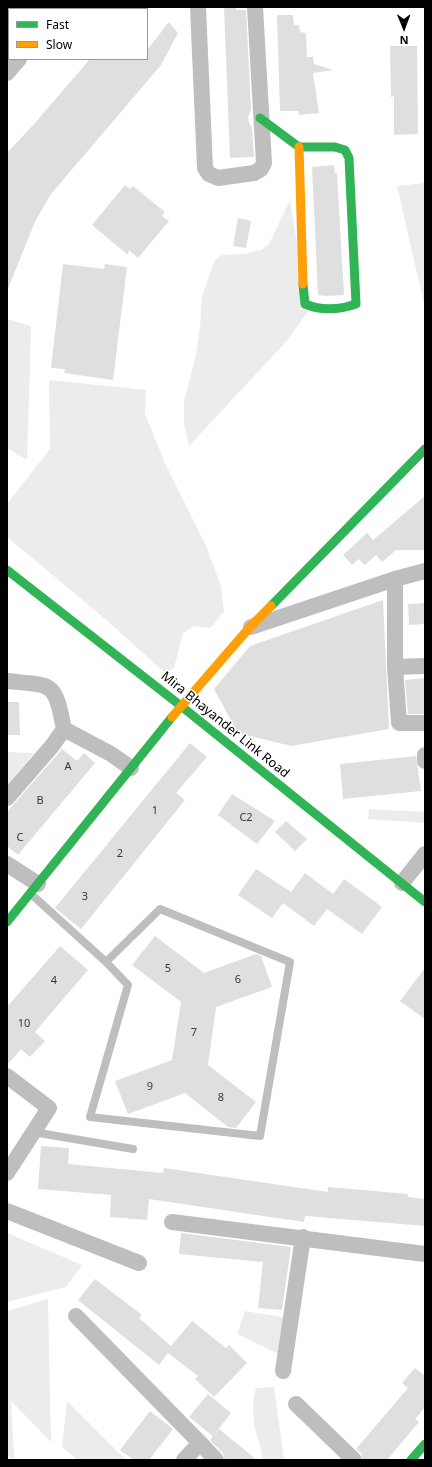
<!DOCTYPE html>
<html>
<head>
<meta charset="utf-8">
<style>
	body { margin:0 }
	#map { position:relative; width:432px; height:1467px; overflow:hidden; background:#fff; font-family:"Noto Sans",sans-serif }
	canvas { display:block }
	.frame { position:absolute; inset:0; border:8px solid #000; pointer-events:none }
	.legend { position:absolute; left:8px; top:8px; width:140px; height:52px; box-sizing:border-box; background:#fff; border:1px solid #999; margin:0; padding:5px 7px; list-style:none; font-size:12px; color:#000 }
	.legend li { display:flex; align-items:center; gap:8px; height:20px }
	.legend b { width:20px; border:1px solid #999 }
	.north { position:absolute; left:384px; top:8px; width:40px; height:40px; -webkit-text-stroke:3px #fff; paint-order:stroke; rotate:179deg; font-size:11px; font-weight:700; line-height:16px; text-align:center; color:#000 }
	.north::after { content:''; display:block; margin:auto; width:14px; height:18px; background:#000; clip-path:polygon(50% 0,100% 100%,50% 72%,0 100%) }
</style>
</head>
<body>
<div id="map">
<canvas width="432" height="1467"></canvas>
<div class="frame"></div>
<ul class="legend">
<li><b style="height:5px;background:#30b455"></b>Fast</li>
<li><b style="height:5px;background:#ff9f0a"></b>Slow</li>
</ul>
<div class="north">N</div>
</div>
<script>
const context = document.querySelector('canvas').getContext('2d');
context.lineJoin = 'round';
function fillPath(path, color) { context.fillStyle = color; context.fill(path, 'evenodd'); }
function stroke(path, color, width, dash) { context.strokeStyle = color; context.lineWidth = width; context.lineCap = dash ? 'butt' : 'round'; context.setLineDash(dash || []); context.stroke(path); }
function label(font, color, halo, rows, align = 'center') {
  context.font = font + ' "Noto Sans",sans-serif'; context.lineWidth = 3; context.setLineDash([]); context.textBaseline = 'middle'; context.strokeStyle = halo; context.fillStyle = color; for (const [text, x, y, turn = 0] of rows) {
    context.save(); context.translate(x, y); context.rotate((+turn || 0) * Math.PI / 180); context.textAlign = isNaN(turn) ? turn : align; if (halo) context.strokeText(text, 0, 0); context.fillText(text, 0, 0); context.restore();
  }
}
const green = new Path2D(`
	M425 183V308L397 186Z
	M290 200 308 312 284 344 189 446 184 424V401L196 355 200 327 202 296 215 260 222 255 244 254 261 250 269 244Z
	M7 319 31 326 27 460 7 448Z
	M49 380 146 390 145 414 165 463 206 546 221 586 224 611 211 628 194 626 183 633 174 668 165 673 110 623 7 537V504L50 449Z
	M7 752 34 753 7 786Z
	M369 809 425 812V823L368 819Z
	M7 1233 82 1265 66 1287 7 1302Z
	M48 1299 51 1442 11 1401 14 1459 7 1456V1311Z
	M245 1311 287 1318 279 1354 237 1334Z
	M274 1387 284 1460H262C262 1449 258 1440 255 1429 253 1416 252 1400 256 1388Z
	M67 1401 126 1460H77L62 1447Z`);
const building = new Path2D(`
	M224 7H236V10H246L251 109 248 117 249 123 252 128 254 157 230 158Z
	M277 15H293L294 25H299L300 32 306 33 307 57H313L314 64 333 70 313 73 319 113 299 115 298 111H280Z
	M169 22 178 33 161 65 51 194 35 222 7 291V153L35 123 90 59H147V50Z
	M390 46H417L418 134 394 135V96L391 97Z
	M334 165 335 174 337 173 344 295 325 296 318 295 312 167Z
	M125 185 130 189 133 186 165 212 162 216 169 221 138 258 129 250 128 255 92 225Z
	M238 218 251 221 246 248 233 246Z
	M63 264 104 269 105 264 127 267 113 380 64 373 65 369 51 368Z
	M425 496V550H396L382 562 376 555 365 565 359 559 352 565 343 555 367 533 373 540Z
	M383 600 389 729 291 746 238 733 214 689 250 646Z
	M425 603V624L409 625 408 604Z
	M425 678V714H408L405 680Z
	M7 702H19L20 735H7Z
	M190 743 207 757 176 793 185 800 81 929 55 908Z
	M62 749 77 761 84 753 95 763 18 855 7 846V812Z
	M416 756 421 791 343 799 340 764Z
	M232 794 275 821 257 844 218 815Z
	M286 821 307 839 295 851 275 832Z
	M256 869 291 892 305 873 333 894 344 879 382 907 362 934 327 909 314 926 283 903 272 918 238 895Z
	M155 936 204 973 256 954 261 956 272 987 216 1007 208 1065 256 1102 236 1128 228 1127 185 1093 128 1114 115 1081 172 1060 181 1002 132 965Z
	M60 946 88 970 35 1032 45 1041 30 1057 21 1049 7 1065V1007Z
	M425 968V1019L400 1001Z
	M41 1146 69 1148 68 1164 163 1173 164 1168 328 1192V1187L408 1194V1197L425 1199V1226L305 1216 304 1222 149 1199 147 1220 110 1217 111 1195 38 1189Z
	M181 1233 291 1247 282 1310 258 1308 263 1262 179 1254Z
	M95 1279 142 1315 139 1318 171 1346 192 1321 226 1348 229 1345 247 1363 214 1397 195 1379 198 1376 168 1353 159 1365 78 1300Z
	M415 1368 425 1376V1407L415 1419 419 1422 387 1460H363L361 1453 356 1449 408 1388 402 1383Z
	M208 1394 231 1413 213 1436 189 1417Z
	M150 1411 173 1429 149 1460H134L120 1450Z
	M219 1429 257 1460H225L223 1453 210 1440Z`);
const lane = new Path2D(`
	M31 894 106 962 160 909 290 962 260 1136 90 1117 128 985 106 962
	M33 1132 133 1149`);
const street = new Path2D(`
	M198 7 205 168 209 174 218 178 254 173 261 169 264 163 255 7
	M61 9 63 7
	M7 73 19 59
	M395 579V667L425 666
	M251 627 395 579 425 571
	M395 667 399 723H425
	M7 681C54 686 54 680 64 729L52 746 7 798
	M64 729 111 754 131 768
	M425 755V761
	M7 864 38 884
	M402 883 425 854
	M7 1076 49 1108 7 1173
	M7 1211 139 1263
	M172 1222 425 1254
	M76 1316 200 1443 184 1460
	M283 1371 303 1237
	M296 1404 354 1460
	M200 1443 216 1460`);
const fast = new Path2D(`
	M260 118 299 147H335L345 150 349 158 356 304C339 310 322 311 305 304L303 284
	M7 570 181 706 425 902
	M271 606 425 449
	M7 922 172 717
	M411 1460 425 1444`);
const slow = new Path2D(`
	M299 147 303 284
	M172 717 250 627 271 606`);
const numberNames = [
	["A",68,767],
	["B",40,801],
	["1",155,811],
	["C2",246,818],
	["C",20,838],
	["2",120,854],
	["3",85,897],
	["5",168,969],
	["6",238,980],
	["4",54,981],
	["10",24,1024],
	["7",194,1033],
	["9",150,1087],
	["8",221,1098]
];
const streetNames = [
	["Mira Bhayander Link Road",225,725,39]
];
fillPath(green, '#ececec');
fillPath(building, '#dfdfdf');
stroke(lane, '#bebebe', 8);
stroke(street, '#bebebe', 16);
stroke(fast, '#30b455', 9);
stroke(slow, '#ff9f0a', 9);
label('11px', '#383838', null, numberNames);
label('13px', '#000', '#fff', streetNames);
</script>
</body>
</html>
